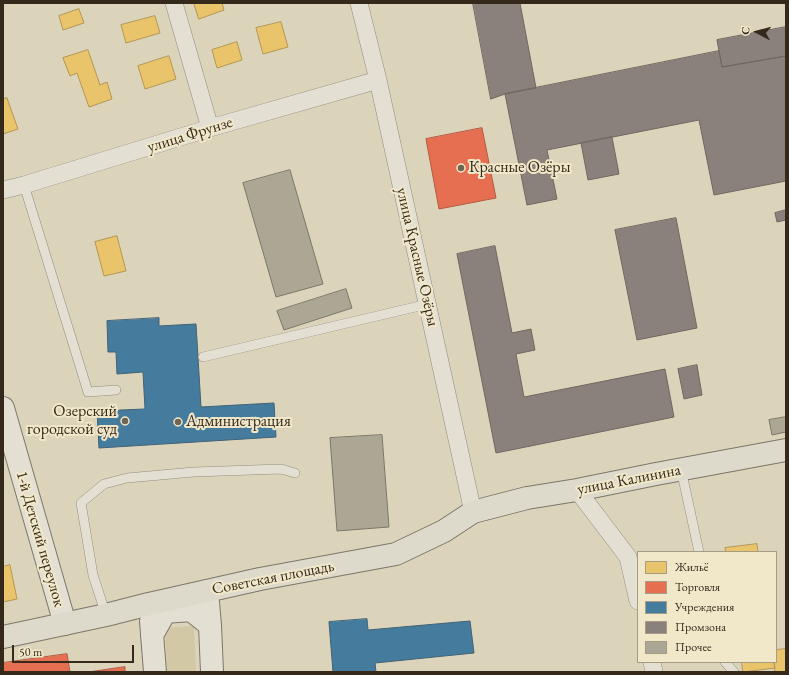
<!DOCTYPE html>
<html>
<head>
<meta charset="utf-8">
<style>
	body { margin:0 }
	#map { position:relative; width:789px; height:675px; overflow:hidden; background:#dcd4ba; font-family:"EB Garamond",serif }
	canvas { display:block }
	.frame { position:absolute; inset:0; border:4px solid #35291c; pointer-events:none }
	.legend { position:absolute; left:637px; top:551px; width:140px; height:112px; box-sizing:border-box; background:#f1e8ca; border:1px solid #a69c84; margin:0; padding:5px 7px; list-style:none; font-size:12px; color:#35291c }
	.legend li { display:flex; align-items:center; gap:8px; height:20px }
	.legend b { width:20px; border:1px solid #a69c84 }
	.north { position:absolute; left:737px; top:12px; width:40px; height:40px; -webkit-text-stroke:3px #f1e8ca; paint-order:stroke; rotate:276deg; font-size:11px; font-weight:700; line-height:16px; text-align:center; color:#35291c }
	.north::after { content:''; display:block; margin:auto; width:14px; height:18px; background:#35291c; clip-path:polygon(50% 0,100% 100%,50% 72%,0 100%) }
	.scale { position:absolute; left:12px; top:645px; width:122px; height:18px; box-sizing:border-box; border:2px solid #35291c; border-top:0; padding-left:5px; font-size:12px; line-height:14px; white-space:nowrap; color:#35291c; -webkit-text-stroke:3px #f1e8ca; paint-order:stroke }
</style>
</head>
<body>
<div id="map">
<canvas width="789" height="675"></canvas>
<div class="frame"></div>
<ul class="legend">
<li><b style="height:11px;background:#e9c46a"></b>Жильё</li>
<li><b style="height:11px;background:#e76f51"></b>Торговля</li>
<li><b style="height:11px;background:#457b9d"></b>Учреждения</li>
<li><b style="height:11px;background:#8a817c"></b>Промзона</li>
<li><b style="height:11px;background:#aca694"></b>Прочее</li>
</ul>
<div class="north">С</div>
<div class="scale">50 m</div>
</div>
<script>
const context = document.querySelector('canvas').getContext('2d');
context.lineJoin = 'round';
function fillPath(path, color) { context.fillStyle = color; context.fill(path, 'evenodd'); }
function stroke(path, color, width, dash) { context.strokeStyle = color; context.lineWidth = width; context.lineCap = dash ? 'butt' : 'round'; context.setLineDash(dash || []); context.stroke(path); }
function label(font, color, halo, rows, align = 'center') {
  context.font = font + ' "EB Garamond",serif'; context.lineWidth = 4; context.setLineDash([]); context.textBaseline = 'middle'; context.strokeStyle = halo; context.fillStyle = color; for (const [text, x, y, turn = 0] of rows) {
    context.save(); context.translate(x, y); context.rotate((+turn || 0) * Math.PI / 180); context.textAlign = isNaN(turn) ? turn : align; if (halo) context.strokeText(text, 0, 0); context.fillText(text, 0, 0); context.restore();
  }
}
const green = new Path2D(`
	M194 626 196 672H167L165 628Z`);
const homes = new Path2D(`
	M194 3H222L224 10 199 19Z
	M79 9 84 23 63 30 59 16Z
	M155 16 160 33 126 43 121 25Z
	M281 22 288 47 263 54 256 28Z
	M237 42 242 60 217 68 212 50Z
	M88 50 100 85 107 82 112 99 89 107 77 73 70 76 63 58Z
	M169 56 176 79 145 89 138 66Z
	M7 98 18 129 3 134V99Z
	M117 236 126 271 104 276 95 242Z
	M757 544 758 552H726L725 548Z
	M10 565 17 599 3 602V567Z
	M786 649V672H775L774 662H776V650Z
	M742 662H774L775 668 743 672Z`);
const shops = new Path2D(`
	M482 128 496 198 439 209 426 139Z
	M67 654 70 672H3V663Z
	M125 667V672H89Z`);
const public = new Path2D(`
	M159 318V326L196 324 201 407 274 403 276 437 99 448 97 411 145 409 143 372 117 374 116 352H108L107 321Z
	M367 619 368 630 470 621 474 653 375 663 376 672H333L329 622Z`);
const industry = new Path2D(`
	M473 3H520L536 88 505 94 491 99Z
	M786 27V56L722 67 717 40Z
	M719 51 722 67 786 56V181L714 195 699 120 547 150 557 199 527 205 505 94Z
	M612 137 619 174 588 180 581 143Z
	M786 210V220L777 222 775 213Z
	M676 218 697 328 637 340 615 230Z
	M495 246 512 333 531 329 535 350 516 354 524 397 665 369 674 417 496 453 457 254Z
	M697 365 702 395 684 399 678 369Z`);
const building = new Path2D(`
	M290 170 323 284 276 297 243 183Z
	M346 289 352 308 284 330 277 311Z
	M786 417V432L772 435 769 420Z
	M382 435 389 527 337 531 330 438Z`);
const lane = new Path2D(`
	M24 185 88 392 116 390
	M203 357 428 304
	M681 469 699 552
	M106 615 93 575 81 503 104 484 127 478 194 472 281 469 295 473
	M725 662 734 672`);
const street = new Path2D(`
	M174 3 210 128
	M359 3 378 80 473 512
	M3 190 24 185 210 128 378 80
	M577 490 628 557 638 601
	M652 662 654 672`);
const secondary = new Path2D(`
	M3 408 65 624
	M207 591 210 625 212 672
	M151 621 155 672
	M152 635 165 612 191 610 210 625`);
const primary = new Path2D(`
	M3 637 106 615 149 604 260 579 396 554 444 531 473 512 527 498 577 490 656 474 786 450`);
const markers = [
	[461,168,4,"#6f6553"],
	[125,421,4,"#6f6553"],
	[178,422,4,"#6f6553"]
];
const streetNames = [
	["улица Фрунзе",190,135,-17],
	["улица Красные Озёры",417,257,77],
	["улица Калинина",629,480,-11],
	["1-й Детский переулок",40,539,74],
	["Советская площадь",273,578,-11]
];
const poiNames = [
	["Красные Озёры",469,168],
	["Озерский",117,412,"right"],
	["городской суд",117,430,"right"],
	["Администрация",186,422]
];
fillPath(green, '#d2c8a5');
fillPath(homes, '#e9c46a');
stroke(homes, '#b39653', 1);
fillPath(shops, '#e76f51');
stroke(shops, '#b25a41', 1);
fillPath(public, '#457b9d');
stroke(public, '#406276', 1);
fillPath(industry, '#8a817c');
stroke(industry, '#70675f', 1);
fillPath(building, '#aca694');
stroke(building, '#7c7668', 1);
stroke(lane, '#938d7d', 10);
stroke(street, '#938d7d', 18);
stroke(secondary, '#7c7668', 24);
stroke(primary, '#7c7668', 24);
stroke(lane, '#e3dfd3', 9);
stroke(street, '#e3dfd3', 17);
stroke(secondary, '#e3dfd3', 22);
stroke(primary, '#dedacb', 22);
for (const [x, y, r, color] of markers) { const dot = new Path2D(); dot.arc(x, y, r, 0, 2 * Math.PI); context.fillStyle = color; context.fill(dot); stroke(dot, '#f1e8ca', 1.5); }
label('16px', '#35291c', '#f1e8ca', streetNames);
label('16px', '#35291c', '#f1e8ca', poiNames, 'left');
</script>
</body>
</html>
